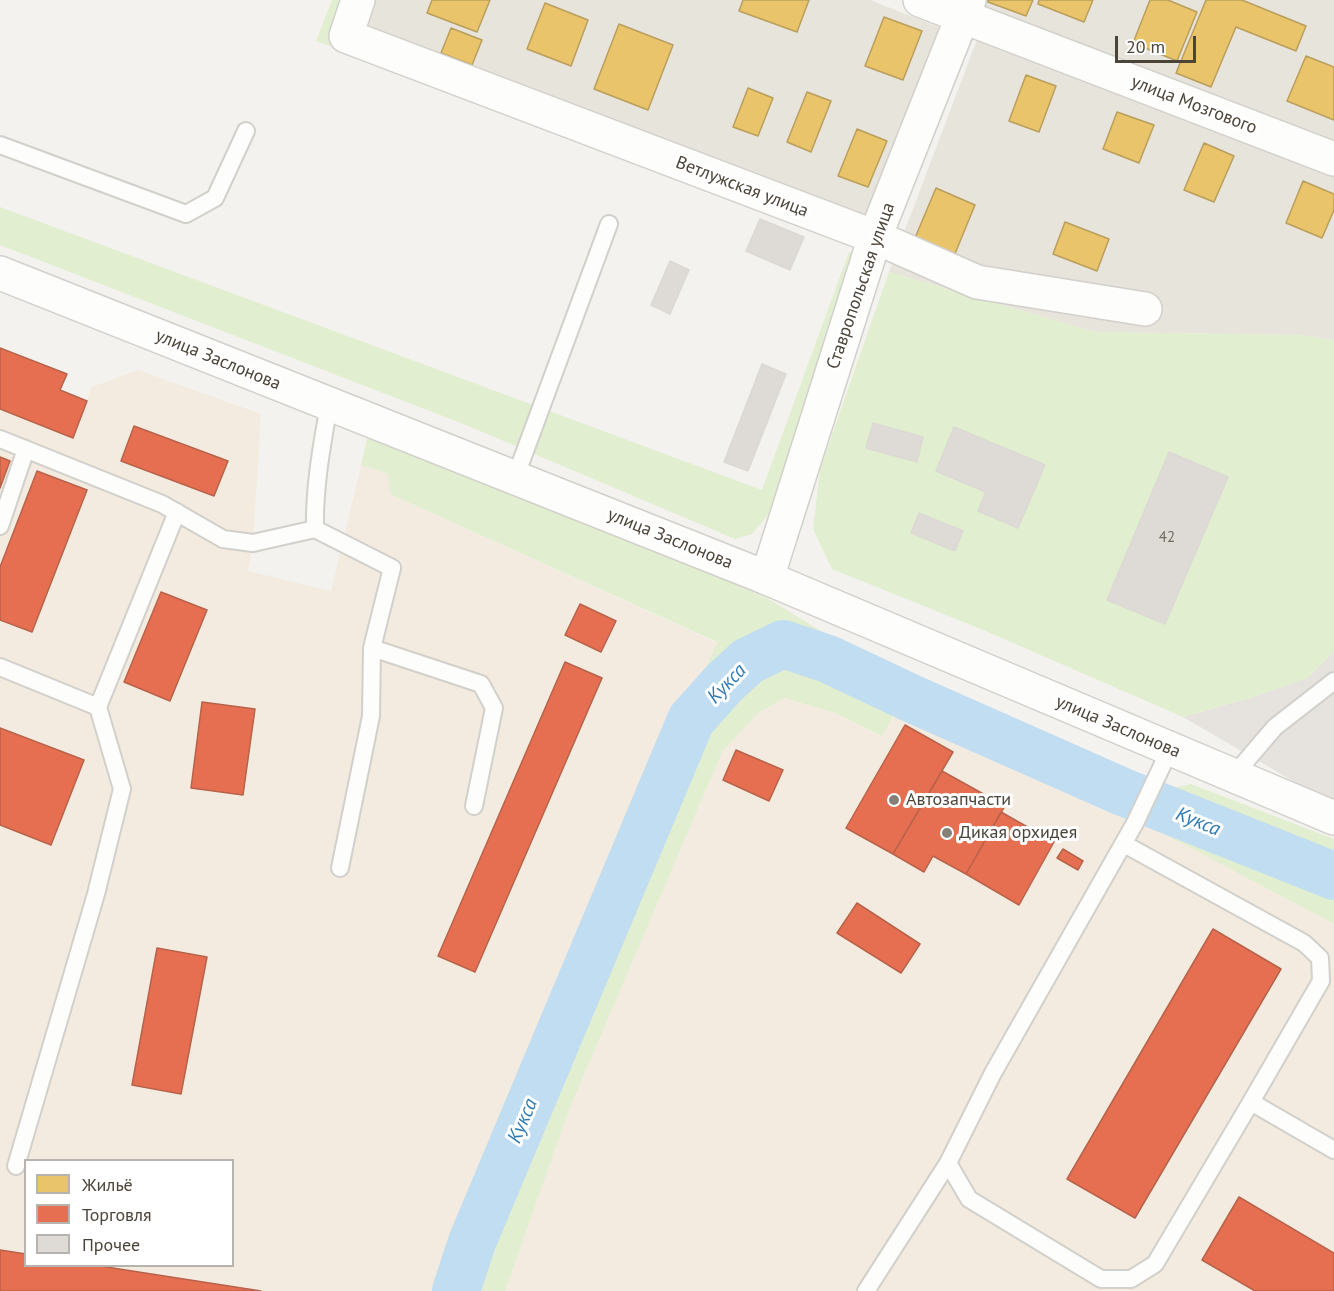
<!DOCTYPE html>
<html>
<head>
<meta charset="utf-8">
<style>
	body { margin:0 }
	#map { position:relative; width:1334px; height:1291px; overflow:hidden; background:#f4f2ee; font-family:"PT Sans",sans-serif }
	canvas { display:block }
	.legend { position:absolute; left:24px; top:1159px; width:210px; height:108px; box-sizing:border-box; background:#fff; border:2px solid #b7b4b0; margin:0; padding:8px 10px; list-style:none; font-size:18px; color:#4b4439 }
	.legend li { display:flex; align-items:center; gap:12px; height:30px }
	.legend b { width:30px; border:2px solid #b7b4b0 }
	.scale { position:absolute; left:1115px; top:36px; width:81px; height:27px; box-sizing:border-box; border:3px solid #4b4439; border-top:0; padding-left:8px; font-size:18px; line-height:21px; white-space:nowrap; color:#4b4439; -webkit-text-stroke:4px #fff; paint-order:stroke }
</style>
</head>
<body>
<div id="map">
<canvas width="1334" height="1291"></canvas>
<ul class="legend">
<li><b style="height:16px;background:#e9c46a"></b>Жильё</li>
<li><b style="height:16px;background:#e76f51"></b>Торговля</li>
<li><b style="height:16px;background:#dedbd6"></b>Прочее</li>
</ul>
<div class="scale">20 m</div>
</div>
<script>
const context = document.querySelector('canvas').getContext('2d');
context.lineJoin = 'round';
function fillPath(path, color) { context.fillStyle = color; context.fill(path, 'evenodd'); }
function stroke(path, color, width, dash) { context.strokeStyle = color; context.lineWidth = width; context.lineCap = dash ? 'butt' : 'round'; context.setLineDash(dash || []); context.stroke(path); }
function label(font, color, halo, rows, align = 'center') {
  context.font = font + ' "PT Sans",sans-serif'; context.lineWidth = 6; context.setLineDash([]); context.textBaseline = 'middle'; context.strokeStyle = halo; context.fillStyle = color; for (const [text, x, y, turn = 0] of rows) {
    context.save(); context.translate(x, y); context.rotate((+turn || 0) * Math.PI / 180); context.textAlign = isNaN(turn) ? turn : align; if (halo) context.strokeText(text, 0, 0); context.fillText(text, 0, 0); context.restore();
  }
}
const residential = new Path2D(`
	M372 0H870L946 30 873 225 360 30Z
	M980 0H1334V148L975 12Z
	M978 37 1334 173V340L1301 335 1095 332 889 272Z`);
const commercial = new Path2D(`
	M0 348 67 374 61 390 87 400 92 387 138 370 261 414 253 543 248 571 331 591 361 465 388 474 390 494 717 643 543 1041 452 1291H0ZM26 1160H232V1266H26Z
	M785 698 835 713 881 736 898 706 1121 803 1168 836 1334 924V1291H505L569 1110 722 752 758 713Z`);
const industrial = new Path2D(`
	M1334 651V802L1314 793 1183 717 1253 697 1307 678Z`);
const green = new Path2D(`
	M332 0H348L330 46 316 41Z
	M0 207 762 490 849 252 862 260 774 508 752 534 735 539 466 425 0 245Z
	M889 272 1095 332 1301 335 1334 340V651L1308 678 1253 697 1183 717 988 632 832 569 813 529 820 469Z
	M367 439 405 444 767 598 908 684 791 637 762 638 692 701 717 642 390 494 388 474 361 465Z
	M774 661 817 668 898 706 882 736 835 713 785 698 758 713 722 752 569 1110 505 1291H470L492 1231 616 925 701 734 743 681Z
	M1191 784 1334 839V866L1165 797 1169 789Z
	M1176 832 1334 893V924L1168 836Z`);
const homes = new Path2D(`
	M432 0H490L477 32 427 13Z
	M743 0H809L797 32 739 11Z
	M988 0H1033L1026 16 988 2Z
	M1039 0H1093L1084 22 1038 4Z
	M1150 0H1168L1197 12 1177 61 1133 43Z
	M1206 0H1242L1306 26 1296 51 1236 27 1211 87 1176 73Z
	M545 3 588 20 571 66 527 49Z
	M884 17 922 31 903 80 865 66Z
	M619 24 673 45 648 110 594 89Z
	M451 28 482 40 472 65 441 53Z
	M1306 56 1334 67V120L1287 101Z
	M1026 75 1056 86 1039 132 1009 121Z
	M748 88 773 98 758 136 733 127Z
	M807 92 831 101 811 152 787 142Z
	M1117 112 1154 125 1139 163 1103 149Z
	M857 129 887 141 868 187 838 176Z
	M1204 143 1234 156 1214 202 1184 190Z
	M1303 181 1334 194V210L1322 238 1286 223Z
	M936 188 975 205 952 261 912 245Z
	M1065 222 1109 239 1097 271 1053 254Z`);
const shops = new Path2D(`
	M0 348 67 374 60 390 87 401 73 438 0 409Z
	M134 426 228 461 214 496 121 461Z
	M0 457 10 461 0 488Z
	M37 471 87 490 32 632 0 620V567Z
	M161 592 207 610 170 701 124 682Z
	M580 604 616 621 601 652 565 635Z
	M565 662 602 678 475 972 438 956Z
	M202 702 255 709 243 795 191 788Z
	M905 725 953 752 893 854 846 828Z
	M0 728 84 760 51 845 0 825Z
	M736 750 783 770 769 801 723 780Z
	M942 771 1005 806 966 874 933 856 924 872 893 854Z
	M1001 812 1054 842 1019 905 966 874Z
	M1063 849 1083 861 1078 870 1057 858Z
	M857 903 920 944 901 973 837 933Z
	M1213 929 1281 969 1135 1218 1067 1179Z
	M157 948 207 957 181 1094 132 1085Z
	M1239 1197 1334 1253V1291H1255L1202 1260Z
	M0 1250 26 1254V1266H100L261 1291H0Z`);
const river = new Path2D(`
	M456 1291 472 1242 691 720 724 683 748 661 783 644 828 659 915 700 1123 792 1334 876`);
const building = new Path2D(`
	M760 219 804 237 790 270 746 251Z
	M670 261 689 270 670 314 651 305Z
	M762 364 786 374 748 471 724 462Z
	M873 423 923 437 917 462 866 448Z
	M954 427 1045 465 1018 528 978 511 986 492 936 471Z
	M1169 452 1228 477 1165 624 1107 600Z
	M919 513 963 531 955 551 911 533Z`);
const service = new Path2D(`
	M0 145 186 214 215 198 246 131
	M0 439 162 504 223 539 253 543 315 529 392 568 372 648 371 716 340 868
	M515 478 609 224
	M0 526 26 449
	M315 529C314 487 322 445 329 404
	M372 648 481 684 494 708 474 806
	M0 667 98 707
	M1170 749 1135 823 993 1073 948 1163 969 1199 1101 1279H1131L1155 1264 1251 1102 1334 1150
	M1234 775 1275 727 1334 681
	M1124 844 1304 943 1320 958 1321 981 1251 1102
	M16 1166 96 894 122 789 98 707 177 512
	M866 1291 948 1163`);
const minor = new Path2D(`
	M358 0 346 36 875 237 977 282 1145 309
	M920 0 1334 159
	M767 578 1334 818`);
const tertiary = new Path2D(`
	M0 273 767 578 875 237 969 0`);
const markers = [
	[894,800,6,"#868178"],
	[947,833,6,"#868178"]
];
const numberNames = [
	["42",1167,538]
];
const streetNames = [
	["улица Мозгового",1194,105,21],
	["Ветлужская улица",742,187,21],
	["Ставропольская улица",861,286,-71],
	["улица Заслонова",218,360,22],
	["улица Заслонова",670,539,22],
	["улица Заслонова",1118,727,23]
];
const poiNames = [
	["Автозапчасти",906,800],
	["Дикая орхидея",959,833]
];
const waterNames = [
	["Кукса",727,684,-46],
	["Кукса",1198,822,22],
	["Кукса",523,1121,-67]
];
fillPath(residential, '#e7e4dc');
fillPath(commercial, '#f3ebdf');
fillPath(industrial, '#e6e2de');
fillPath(green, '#e1eecf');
fillPath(homes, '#e9c46a');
stroke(homes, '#ba9e5b', 1.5);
fillPath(shops, '#e76f51');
stroke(shops, '#b8624a', 1.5);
stroke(river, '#c0ddf1', 48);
fillPath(building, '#dedbd6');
stroke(building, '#dcd9d4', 1.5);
stroke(service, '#d2d0cb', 20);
stroke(minor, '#d2d0cb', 36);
stroke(tertiary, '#d2d0cb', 36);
stroke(service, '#fdfdfc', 16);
stroke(minor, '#fdfdfc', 33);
stroke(tertiary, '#fdfdfc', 33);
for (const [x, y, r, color] of markers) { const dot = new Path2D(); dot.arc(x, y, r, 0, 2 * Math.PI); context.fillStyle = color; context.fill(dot); stroke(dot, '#fff', 2); }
label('15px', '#706a61', null, numberNames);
label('18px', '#4b4439', '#fff', streetNames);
label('18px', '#4b4439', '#fff', poiNames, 'left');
label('italic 20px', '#2e7ab2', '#fff', waterNames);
</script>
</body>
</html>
